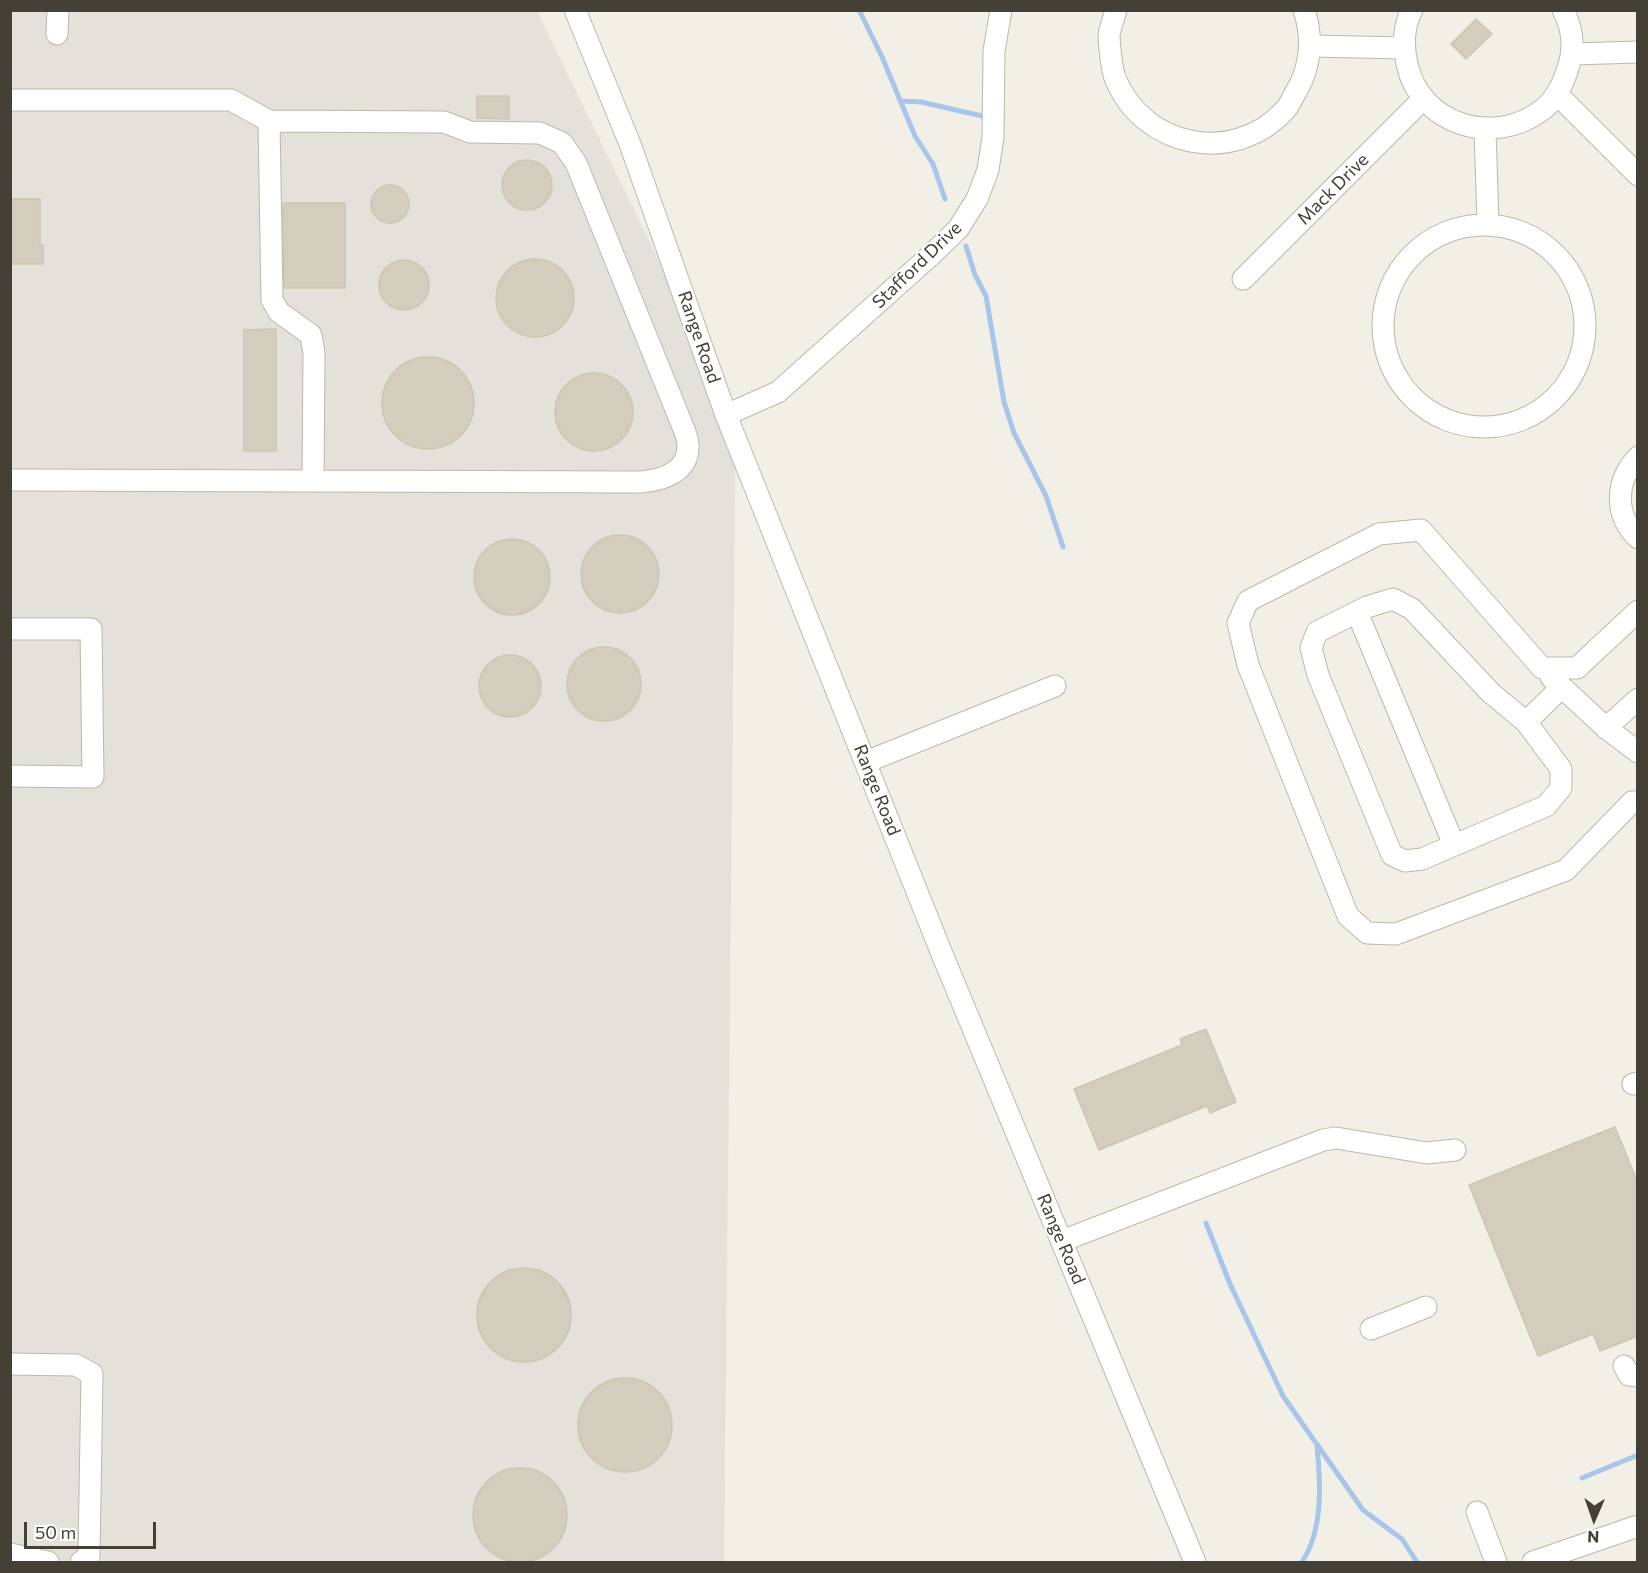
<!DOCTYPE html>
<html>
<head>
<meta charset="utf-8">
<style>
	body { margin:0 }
	#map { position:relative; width:1648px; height:1573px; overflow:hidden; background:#f2f0e6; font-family:Commissioner,sans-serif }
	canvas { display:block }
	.frame { position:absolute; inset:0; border:12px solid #444036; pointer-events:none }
	.north { position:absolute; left:1564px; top:1489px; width:60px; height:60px; -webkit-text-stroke:4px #fff; paint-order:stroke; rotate:182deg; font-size:16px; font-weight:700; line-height:24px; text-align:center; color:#444036 }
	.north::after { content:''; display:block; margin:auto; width:21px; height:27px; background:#444036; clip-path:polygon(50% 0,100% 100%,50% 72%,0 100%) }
	.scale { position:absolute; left:24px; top:1522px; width:132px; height:27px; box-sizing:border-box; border:3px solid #444036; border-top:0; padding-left:8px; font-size:18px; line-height:21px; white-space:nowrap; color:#444036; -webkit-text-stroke:4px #fff; paint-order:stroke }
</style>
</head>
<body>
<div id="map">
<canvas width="1648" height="1573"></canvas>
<div class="frame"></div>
<div class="north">N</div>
<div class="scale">50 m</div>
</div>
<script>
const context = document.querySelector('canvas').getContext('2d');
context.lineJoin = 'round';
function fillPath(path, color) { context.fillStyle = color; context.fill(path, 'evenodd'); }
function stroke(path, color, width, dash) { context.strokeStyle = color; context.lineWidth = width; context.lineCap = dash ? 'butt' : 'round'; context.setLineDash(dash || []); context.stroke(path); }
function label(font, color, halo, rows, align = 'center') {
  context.font = font + ' Commissioner,sans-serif'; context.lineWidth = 4.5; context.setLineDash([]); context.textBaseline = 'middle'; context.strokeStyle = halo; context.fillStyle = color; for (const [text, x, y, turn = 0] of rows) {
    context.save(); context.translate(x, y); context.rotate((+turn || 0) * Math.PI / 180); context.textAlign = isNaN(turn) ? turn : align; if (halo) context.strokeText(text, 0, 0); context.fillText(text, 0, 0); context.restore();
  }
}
const industrial = new Path2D(`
	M11 11H537L736 419 724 1562H11Z`);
const stream = new Path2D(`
	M859 10 882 57 915 136 933 164 945 199
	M900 101 921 102 982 116
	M966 246 975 275 986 296 1004 402 1014 433 1046 496 1063 547
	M1206 1223 1230 1284 1283 1396 1363 1510 1402 1539 1417 1562
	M1582 1478 1638 1455
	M1302 1562C1323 1530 1321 1484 1317 1447`);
const building = new Path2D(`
	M1476 19 1492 34 1466 59 1451 44Z
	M477 96H509V119L477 118Z
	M502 185a25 25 0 1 1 50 0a25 25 0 1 1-50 0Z
	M371 204a19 19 0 1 1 38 0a19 19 0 1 1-38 0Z
	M10 199H40V245H43V264H10Z
	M283 203H345V288H284Z
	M496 298a39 39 0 1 1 78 0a39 39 0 1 1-78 0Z
	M379 285a25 25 0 1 1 50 0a25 25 0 1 1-50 0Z
	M276 329V451H244V330Z
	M382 403a46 46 0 1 1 92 0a46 46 0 1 1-92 0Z
	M555 412a39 39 0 1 1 78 0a39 39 0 1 1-78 0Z
	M581 574a39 39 0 1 1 78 0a39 39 0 1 1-78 0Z
	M474 577a38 38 0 1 1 76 0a38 38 0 1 1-76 0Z
	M567 684a37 37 0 1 1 74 0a37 37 0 1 1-74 0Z
	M479 686a31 31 0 1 1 62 0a31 31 0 1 1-62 0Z
	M1206 1029 1236 1102 1210 1113 1207 1106 1099 1150 1074 1089 1182 1045 1180 1039Z
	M1615 1127 1638 1183V1336L1600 1351 1593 1334 1538 1356 1469 1185Z
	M477 1315a47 47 0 1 1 94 0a47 47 0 1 1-94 0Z
	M578 1425a47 47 0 1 1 94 0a47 47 0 1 1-94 0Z
	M473 1515a47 47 0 1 1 94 0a47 47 0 1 1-94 0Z`);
const minor = new Path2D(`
	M575 10 630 144 726 415 942 954 1195 1562
	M1116 10C1114 19 1109 29 1109 37 1110 49 1111 67 1115 78 1143 148 1234 166 1285 110 1290 105 1293 96 1297 90 1311 66 1313 37 1304 10
	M1412 10C1403 26 1403 47 1407 64 1420 125 1494 147 1542 110 1556 100 1563 84 1568 68 1575 48 1573 29 1563 10
	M57 34 58 10
	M1310 46 1404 48
	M1573 54 1638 52
	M1557 94 1638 175
	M10 100H231L269 121 272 300 279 312 311 335 314 353 313 481 10 480
	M269 121 444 122 470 132 540 133 562 143 576 163 681 422C684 429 688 438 688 445 689 472 663 480 641 482L313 481
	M1485 129 1488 224
	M1383 326a101 101 0 1 1 202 0a101 101 0 1 1-202 0Z
	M1243 279 1423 99
	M726 415 778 392 930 256 958 229 977 199 988 170 993 137 994 51 1001 10
	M1638 457C1615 481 1614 515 1638 538
	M1638 611 1577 668H1542L1421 530 1379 534 1248 601 1238 623 1248 665 1348 916 1367 933 1396 934 1566 870 1632 802H1638
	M1357 612 1454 845
	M10 629H91L93 777 10 776
	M1551 677 1606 728 1638 752
	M1526 722 1561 769V788L1546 806 1422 859 1405 861 1392 855 1318 675 1311 648 1317 632 1367 607 1393 599 1412 609 1491 693 1526 722 1562 687
	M1606 728 1638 699
	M866 762 1055 686
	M1633 1084 1638 1083
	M1062 1241 1323 1140 1336 1138 1427 1153 1455 1150
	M1371 1329 1426 1307
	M10 1364 76 1365 92 1374 89 1556 81 1562
	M1624 1366 1629 1375 1638 1376
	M1477 1512 1496 1562
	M10 1554 48 1562
	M1533 1562 1638 1526`);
const streetNames = [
	["Mack Drive",1333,189,-45],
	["Stafford Drive",917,265,-44],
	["Range Road",699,337,71],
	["Range Road",877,790,68],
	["Range Road",1061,1239,67]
];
fillPath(industrial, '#e4e1db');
stroke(stream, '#a7c6ea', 5);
fillPath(building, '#d2cdbd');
stroke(building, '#cdc5b0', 1.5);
stroke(minor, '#bcb8aa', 23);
stroke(minor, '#fff', 21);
label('18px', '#444036', '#fff', streetNames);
</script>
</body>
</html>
